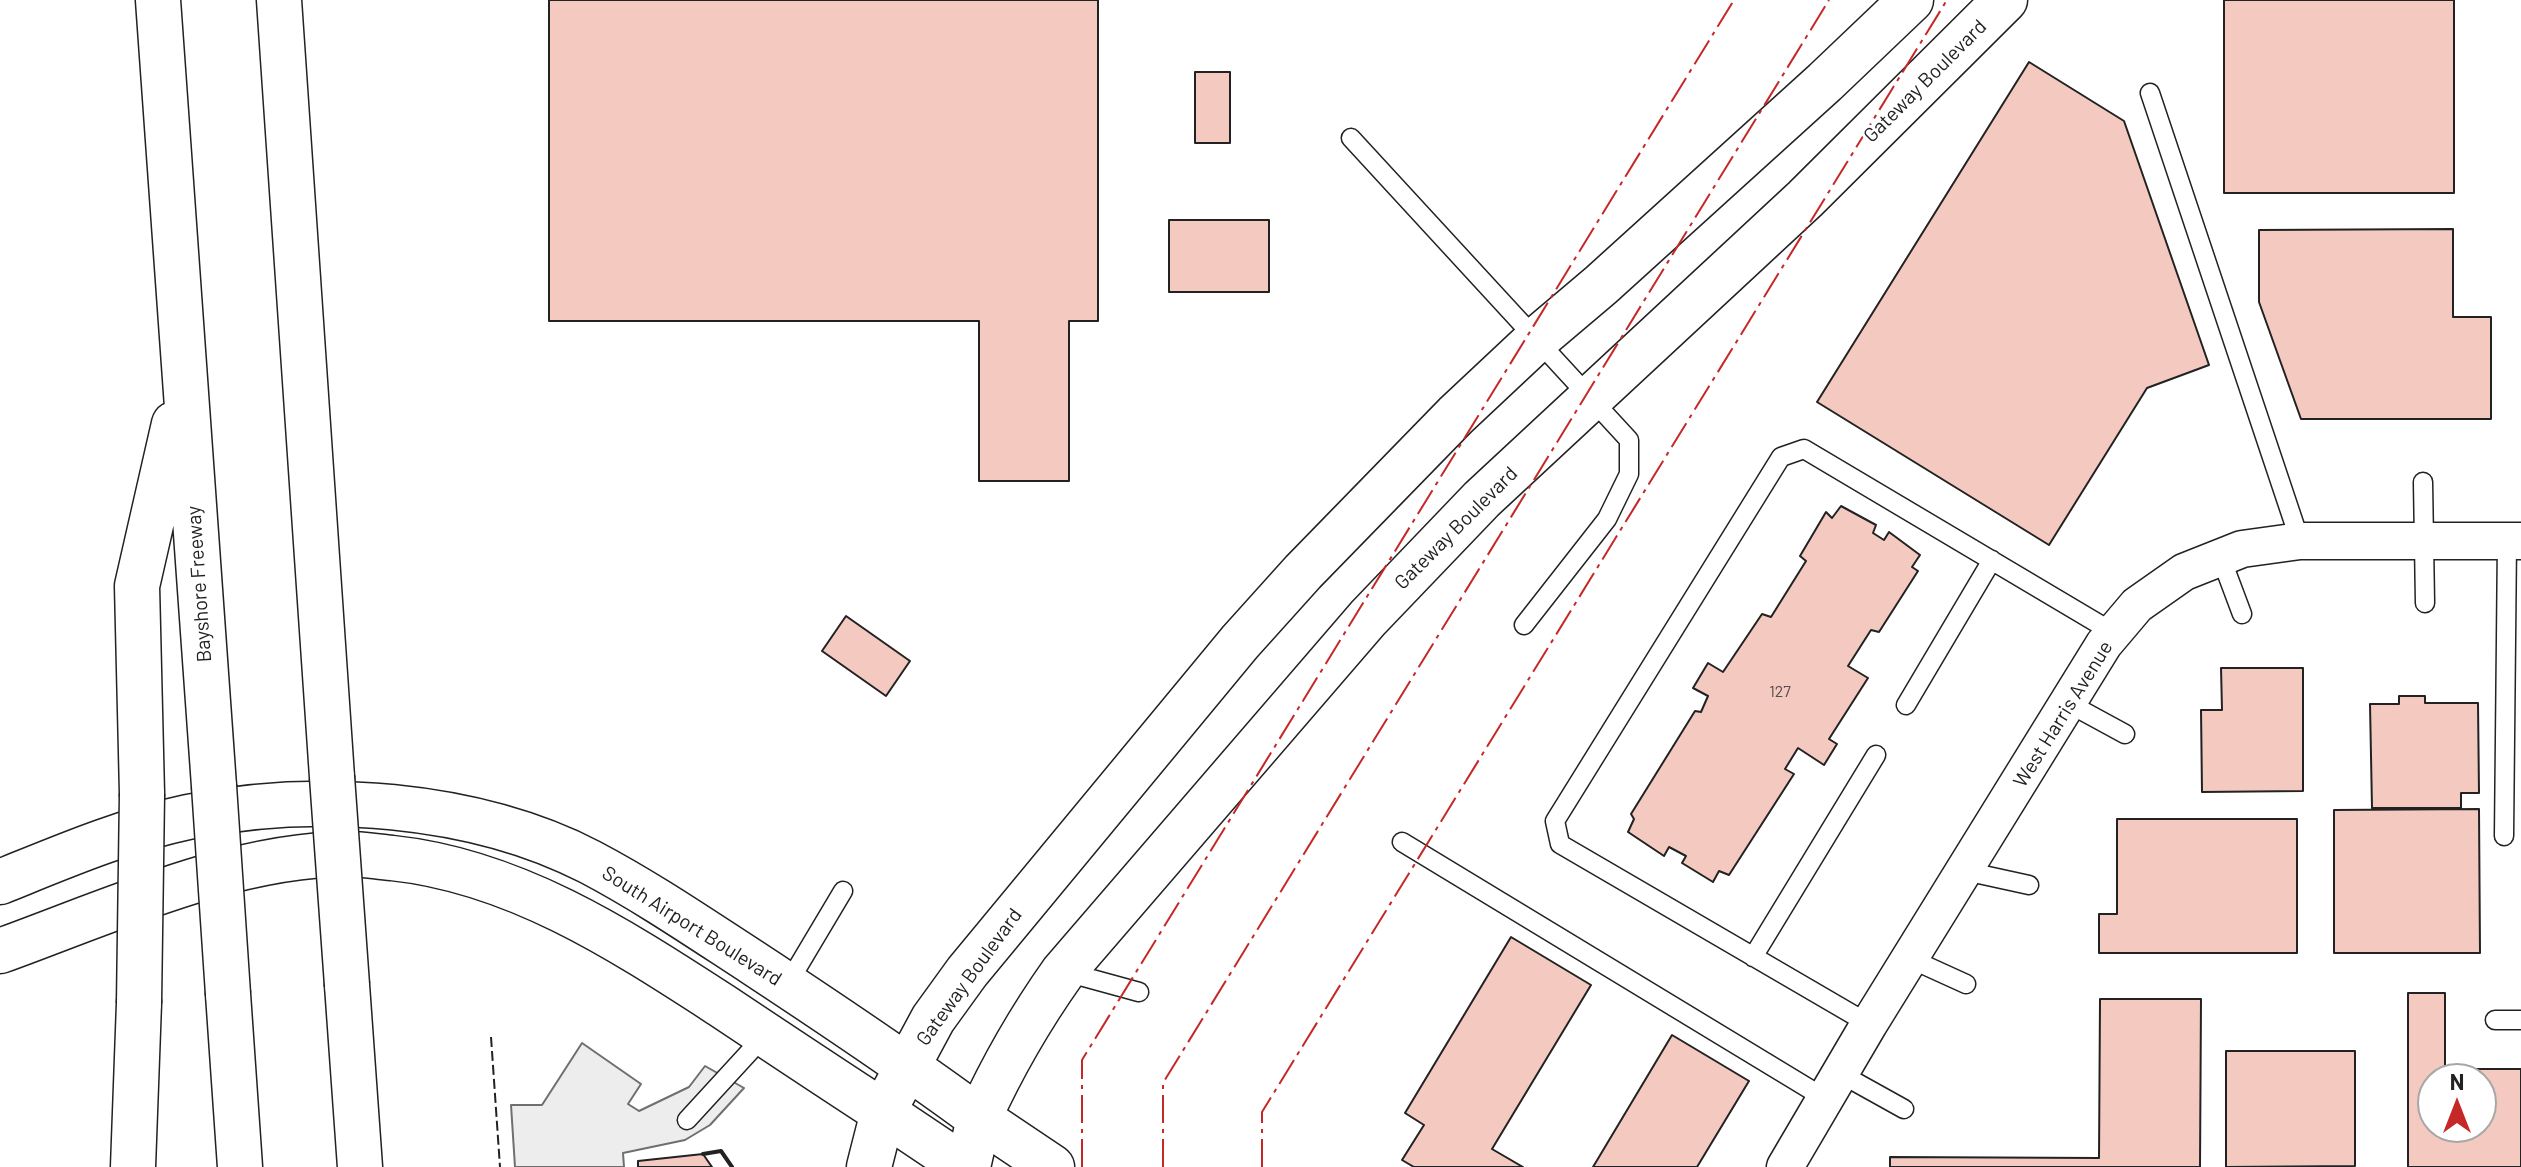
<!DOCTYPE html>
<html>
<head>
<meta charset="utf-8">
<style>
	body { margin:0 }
	#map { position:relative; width:2521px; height:1167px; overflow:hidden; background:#fff; font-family:Barlow,sans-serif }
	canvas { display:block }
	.north { position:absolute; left:2417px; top:1063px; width:80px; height:80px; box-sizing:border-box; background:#fff; border:2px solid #a7a7a7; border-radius:50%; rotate:0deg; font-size:22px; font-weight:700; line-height:32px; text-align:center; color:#222 }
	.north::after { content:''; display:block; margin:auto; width:28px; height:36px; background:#c62828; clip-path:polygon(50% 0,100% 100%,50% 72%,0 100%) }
</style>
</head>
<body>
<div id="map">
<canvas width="2521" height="1167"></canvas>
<div class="north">N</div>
</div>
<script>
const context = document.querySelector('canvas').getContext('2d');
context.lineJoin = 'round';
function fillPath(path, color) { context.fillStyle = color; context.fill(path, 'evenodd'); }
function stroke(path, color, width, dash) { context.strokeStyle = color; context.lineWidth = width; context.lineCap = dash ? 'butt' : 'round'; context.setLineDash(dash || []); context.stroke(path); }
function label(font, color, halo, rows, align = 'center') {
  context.font = font + ' Barlow,sans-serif'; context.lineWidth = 6; context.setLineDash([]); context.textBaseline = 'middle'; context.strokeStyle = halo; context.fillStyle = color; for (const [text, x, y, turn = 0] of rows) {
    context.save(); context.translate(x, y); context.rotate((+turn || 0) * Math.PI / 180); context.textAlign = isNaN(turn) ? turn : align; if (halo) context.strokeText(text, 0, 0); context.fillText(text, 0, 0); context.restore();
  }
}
const parking = new Path2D(`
	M582 1043 641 1084 628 1104 639 1111 689 1087 705 1066 744 1088 710 1125 685 1140 623 1153 624 1167H515L511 1105H542Z`);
const building = new Path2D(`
	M549 0H1098V321H1069V481H979V321H549Z
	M2224 0H2454V193H2224Z
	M2029 62 2124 121 2209 365 2147 388 2049 545 1817 402Z
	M1195 72H1230V143H1195Z
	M1169 220H1269V292H1169Z
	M2453 229V317H2491V419H2301L2259 302V230Z
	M1841 506 1876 525 1873 533 1884 540 1889 532 1920 555 1912 567 1918 571 1879 632 1871 630 1848 666 1868 678 1829 739 1837 744 1824 765 1798 748 1785 769 1794 774 1729 875 1719 871 1713 882 1682 863 1686 856 1669 847 1664 856 1628 832 1634 819 1631 814 1695 711 1701 712 1708 696 1693 688 1708 663 1723 672 1762 614 1771 617 1806 561 1800 556 1826 512 1832 518Z
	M846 616 910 661 886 696 822 651Z
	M2221 668H2303V791L2202 792 2201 710H2222Z
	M2399 696H2425V703H2478L2479 793H2461V808H2372L2370 704H2399Z
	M2479 809 2480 953H2334V810Z
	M2117 819H2297V953H2099V914H2117Z
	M1511 937 1591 985 1492 1149 1523 1167H1414L1402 1160 1424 1125 1405 1113Z
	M2408 993H2445V1069H2521V1167H2408ZM2433 1079H2481V1127H2433Z
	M2100 999H2201L2200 1167H1890V1157L2099 1158Z
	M1672 1035 1749 1081 1697 1167H1593Z
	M2226 1051H2355V1166L2226 1167Z
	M703 1154 712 1167H638V1161Z`);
const lane = new Path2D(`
	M2150 93 2300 541
	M1351 138 1629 440V474L1607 519 1524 625
	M2423 482 2425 603
	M2221 558 2242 614
	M2068 703 2125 734
	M1906 705 1992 560
	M2504 836 2507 541
	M1402 842 1826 1099
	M1965 871 2029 885
	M1753 957 1876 755
	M1911 959 1966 984
	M1066 972 1139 992
	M787 985 843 891
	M2495 1020H2521
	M1869 1024 1560 844 1555 821 1781 457 1804 449 2114 633
	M1841 1074 1904 1109
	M687 1120 765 1035`);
const street = new Path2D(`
	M1785 1167 1869 1024 2104 644 2137 605 2184 572 2242 549 2300 541H2521`);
const secondary = new Path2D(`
	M965 1167 883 1112 933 1019 967 972 1240 642 1303 572 1456 415 1536 340 1601 285 1825 82 1911 0
	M1052 1167 979 1118C1004 1063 1029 1020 1063 972L1368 618 1482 499 1805 199 2005 0`);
const primary = new Path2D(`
	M0 882C62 857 122 831 188 817 315 791 474 802 590 862 647 892 701 929 755 964 831 1014 906 1064 979 1118L968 1167
	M0 951C108 912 233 854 349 854 363 854 378 857 392 858 515 871 619 939 721 1005 775 1041 829 1077 883 1112L869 1167`);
const highway = new Path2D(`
	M158 0 214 786
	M279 0 332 777
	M142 794 137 586 174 424
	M347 985 360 1167
	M228 994 240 1167
	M133 1167 139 1003`);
const highwayBridge = new Path2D(`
	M332 777 347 985
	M214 786 228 994
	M139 1003 142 794`);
const fence = new Path2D(`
	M491 1037 500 1167`);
const wall = new Path2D(`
	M703 1154 721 1151 732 1167`);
const power = new Path2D(`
	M1082 1167V1060L1734 0
	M1163 1167V1083L1829 0
	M1262 1167V1112L1947 0`);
const numberNames = [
	["127",1780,692]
];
const streetNames = [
	["Gateway Boulevard",1925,81,-45],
	["Gateway Boulevard",1456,528,-45],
	["Bayshore Freeway",199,584,-94],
	["West Harris Avenue",2063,714,-58],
	["South Airport Boulevard",692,926,32],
	["Gateway Boulevard",969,977,-54]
];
fillPath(parking, '#ededed');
stroke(parking, '#6f6f6f', 2);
fillPath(building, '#f3c9c0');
stroke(building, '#222', 2);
stroke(lane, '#222', 21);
stroke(street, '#222', 39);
stroke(secondary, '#222', 47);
stroke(primary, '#222', 47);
stroke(highway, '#222', 47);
stroke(lane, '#fff', 18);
stroke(street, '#fff', 36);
stroke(secondary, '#fff', 44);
stroke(primary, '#fff', 44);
stroke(highway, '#fff', 44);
stroke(highwayBridge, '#222', 47, []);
stroke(highwayBridge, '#fff', 44);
stroke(fence, '#222', 2, [10, 4]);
stroke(wall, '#222', 4);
stroke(power, '#c62828', 2, [28, 6, 4, 6]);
label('16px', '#564c4a', null, numberNames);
label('20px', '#222', '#fff', streetNames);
</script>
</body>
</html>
